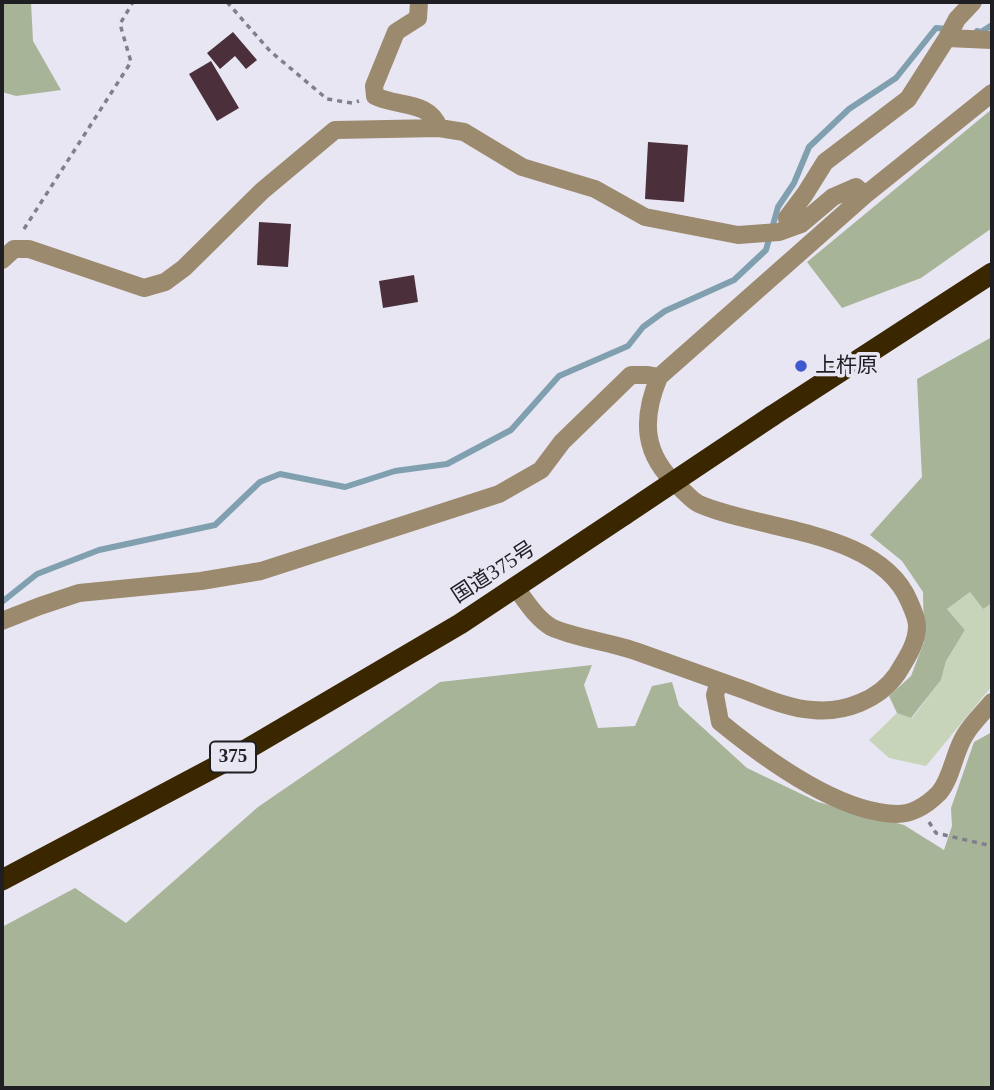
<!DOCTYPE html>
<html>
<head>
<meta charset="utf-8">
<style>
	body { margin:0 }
	#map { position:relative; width:994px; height:1090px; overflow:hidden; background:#e9e6f4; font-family:"Times New Roman",serif }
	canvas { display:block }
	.frame { position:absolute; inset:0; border:4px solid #1f1e23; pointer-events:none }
</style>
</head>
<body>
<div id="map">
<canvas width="994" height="1090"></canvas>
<div class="frame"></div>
</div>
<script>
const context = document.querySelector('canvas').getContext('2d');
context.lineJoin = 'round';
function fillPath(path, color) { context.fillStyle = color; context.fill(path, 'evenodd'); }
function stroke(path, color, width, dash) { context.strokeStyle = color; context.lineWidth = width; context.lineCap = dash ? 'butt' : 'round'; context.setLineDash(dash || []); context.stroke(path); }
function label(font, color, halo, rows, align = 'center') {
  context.font = font + ' "Times New Roman","Noto Sans JP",serif'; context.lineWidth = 7; context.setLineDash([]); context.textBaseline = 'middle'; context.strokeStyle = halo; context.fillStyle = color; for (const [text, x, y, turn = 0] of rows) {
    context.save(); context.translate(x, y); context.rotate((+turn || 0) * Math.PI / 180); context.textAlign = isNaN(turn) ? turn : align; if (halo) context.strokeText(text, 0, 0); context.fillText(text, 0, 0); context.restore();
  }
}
const green = new Path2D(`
	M970 592 983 609 992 603V686L926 766 889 758 869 740 897 713 912 718 941 680 946 661 965 630 947 609Z`);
const forest = new Path2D(`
	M2 2H31L33 41 61 90 16 96 2 92Z
	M992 109V228L921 278 842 308 807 262Z
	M992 337V603L983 609 970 592 947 609 965 630 946 661 941 680 911 718 897 713 889 696 911 676 924 642 923 592 902 561 870 535 922 477 917 379Z
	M592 665 584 685 598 728 635 726 652 686 672 682 679 706 747 768 818 802 904 825 944 850 952 826 951 808 974 742 992 732V1088H2V927L75 888 126 923 258 807 440 682Z`);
const stream = new Path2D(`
	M977 31 981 32 992 25
	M2 602 37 574 99 550 215 525 260 482 280 474 345 487 395 471 447 464 511 430 559 376 628 346 643 327 665 311 734 280 766 250 778 207 794 183 809 147 849 109 896 78 936 28 948 29`);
const building = new Path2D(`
	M233 32 257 60 246 69 235 56 220 69 207 53Z
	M211 61 239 108 217 121 189 74Z
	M648 142 688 145 684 202 645 199Z
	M259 222 291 224 288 267 257 265Z
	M414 275 418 302 383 308 379 281Z`);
const path = new Path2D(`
	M227 2 270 51 327 99 352 103 359 101
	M24 229 131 62 120 24 133 2
	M929 822 936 833 992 846`);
const minor = new Path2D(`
	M419 2 418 18 396 32 374 86 375 96C396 107 430 100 439 128
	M947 38 992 40
	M789 228 787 218 805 194 825 162 908 99 947 38 957 19 973 2
	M2 260 14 249H29L144 288 165 282 184 268 262 191 335 130 439 128 464 132 522 167 595 189 645 217 738 235 779 232 801 224 833 197 856 187 865 195
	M516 588C526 601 536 618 551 627 573 638 612 642 638 652 674 665 711 678 747 691 768 699 791 709 813 710 844 713 879 700 897 674 906 659 917 644 917 626 917 618 912 608 909 601 879 530 761 531 699 504 692 501 685 492 679 487 643 455 641 420 659 377L865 195 992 93
	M2 621 40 606 79 593 201 581 261 571 499 494 541 470 562 442 631 375H648L659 377
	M719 681 715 695 720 722C764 758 838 813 897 814 913 814 928 804 939 793 952 778 954 752 965 735 972 723 983 713 992 702`);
const highway = new Path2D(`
	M772 416 992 273
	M2 880 232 758 460 624 624 515`);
const highwayBridge = new Path2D(`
	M624 515 772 416`);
const markers = [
	[801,366,7,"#3f58cb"]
];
const shields = [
	[233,757,46]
];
const shieldNames = [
	["375",233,757]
];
const poiNames = [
	["上杵原",815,366]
];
const streetNames = [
	["国道375号",494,573,-33]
];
fillPath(green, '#c7d4ba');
fillPath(forest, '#a7b498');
stroke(stream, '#80a0af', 6);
fillPath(building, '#4b303b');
stroke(path, '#817f89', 3.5, [5, 5]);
stroke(minor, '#9b8a6d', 18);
stroke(highway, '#3a2700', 21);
stroke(highwayBridge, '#3a2700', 21);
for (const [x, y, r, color] of markers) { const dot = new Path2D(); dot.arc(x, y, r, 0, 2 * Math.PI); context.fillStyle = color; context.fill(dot); stroke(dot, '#e9e6f4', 2.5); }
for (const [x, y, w] of shields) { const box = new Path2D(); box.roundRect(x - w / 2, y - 15.5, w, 31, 5); context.fillStyle = '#e9e6f4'; context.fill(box); stroke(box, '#1f1e23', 2); }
label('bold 19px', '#1f1e23', null, shieldNames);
label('21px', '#1f1e23', '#e9e6f4', poiNames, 'left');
label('21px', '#1f1e23', '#e9e6f4', streetNames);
</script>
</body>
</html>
